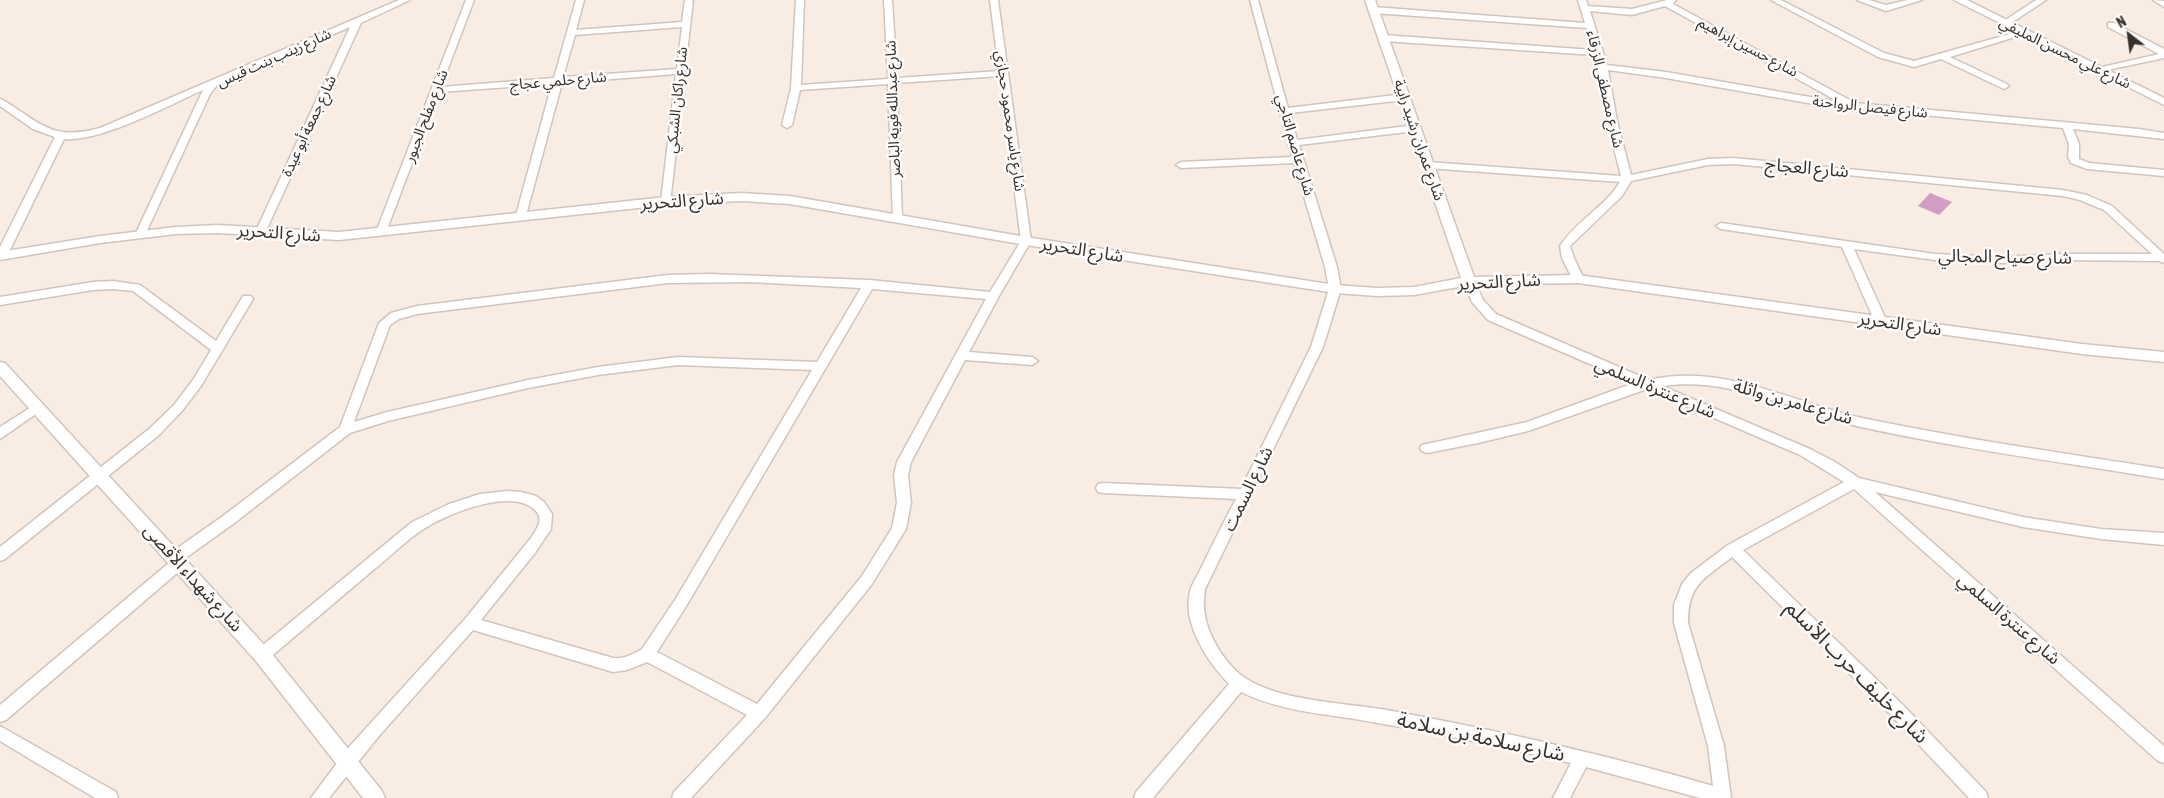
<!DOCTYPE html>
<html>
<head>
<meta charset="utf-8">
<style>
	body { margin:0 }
	#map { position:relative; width:2164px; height:798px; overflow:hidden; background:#f9ece2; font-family:"Asap Condensed",sans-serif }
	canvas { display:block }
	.north { position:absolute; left:2104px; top:10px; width:50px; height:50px; -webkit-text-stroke:4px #fefcfa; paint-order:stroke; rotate:330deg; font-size:14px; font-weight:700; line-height:20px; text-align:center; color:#36312d }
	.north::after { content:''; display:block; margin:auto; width:18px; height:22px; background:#36312d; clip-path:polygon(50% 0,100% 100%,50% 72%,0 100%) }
</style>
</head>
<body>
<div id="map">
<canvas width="2164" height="798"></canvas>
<div class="north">N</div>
</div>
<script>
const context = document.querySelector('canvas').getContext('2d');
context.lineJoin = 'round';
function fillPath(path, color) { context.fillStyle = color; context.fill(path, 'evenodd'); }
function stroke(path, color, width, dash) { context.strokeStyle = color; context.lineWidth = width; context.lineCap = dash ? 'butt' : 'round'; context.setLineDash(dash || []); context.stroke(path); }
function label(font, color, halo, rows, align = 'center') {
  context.font = font + ' "Asap Condensed","Noto Sans Arabic",sans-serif'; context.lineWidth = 5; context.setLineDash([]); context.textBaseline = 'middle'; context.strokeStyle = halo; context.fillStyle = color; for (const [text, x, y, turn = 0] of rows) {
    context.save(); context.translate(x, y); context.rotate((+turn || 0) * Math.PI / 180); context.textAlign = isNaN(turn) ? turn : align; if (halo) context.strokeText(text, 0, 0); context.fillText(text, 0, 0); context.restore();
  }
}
const building = new Path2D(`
	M1930 193 1952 202 1939 215 1918 206Z`);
const minor = new Path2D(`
	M399 0H410L361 23 265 233 261 234 256 231 350 27 218 84 210 94 144 237 140 238 135 235 203 90C167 106 101 142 64 139L7 256 0 259V247L55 137 33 129 0 106V99C8 102 16 109 23 113 51 133 66 137 100 128Z
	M466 0H474L441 87 554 78 576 0H584L576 30 682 22 685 0H693L670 203H662L661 201 676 74 562 83 526 215 521 218 516 215 552 84 439 92 386 232 385 234H377L376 232ZM682 27 677 69 563 77 575 35Z
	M796 0H804L801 85 888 79 884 0H892L897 78 999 71 990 0H998L1031 241 999 296 969 352 1032 357 1038 361 1032 365 965 360 911 462 908 475 911 503 906 529 872 584 765 718 691 798H672L674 792 747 715 647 662 627 670 613 672 473 630 379 736 329 798H311L349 747 465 619 531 538C536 530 544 520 536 511 513 486 446 514 422 530 405 541 389 558 372 571 337 601 302 630 267 660L262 662 257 660 254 655 257 650 412 522 449 504 480 494 507 491 521 492 536 496 544 502 552 514 551 529 535 553 481 620 613 658C624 659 632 655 642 649L675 600 812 370 678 365 598 375 528 388 388 421 350 433 233 524 184 559 186 563 184 567 6 720 0 722V705L170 562 167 558 169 554 223 516 340 427 379 323 391 313 417 306 668 275 709 274 869 280 990 292 1021 241 1000 76 897 83 902 218 901 220H893L888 84 800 90 792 125 787 128 782 125 791 88ZM750 282 861 288 817 362 678 357 598 367 528 380 387 412 354 422 390 325 399 319 417 314 668 283ZM872 289 986 299 897 462 894 475 897 503 892 528 862 576 757 704 657 652 685 608Z
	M1250 0H1258L1288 108 1404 94 1409 97 1404 100 1290 113 1297 140 1415 125 1420 128 1415 131 1299 145 1337 267 1341 289 1323 347 1205 589C1204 598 1203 607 1205 615 1208 637 1227 666 1245 678 1281 702 1350 703 1392 711 1500 731 1608 755 1713 786L1708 746 1674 623V605L1682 584 1691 573 1728 545 1844 482 1800 455 1647 389 1528 431 1478 443 1427 453 1422 451 1420 448 1422 445 1527 422 1634 383 1488 320 1472 302 1463 281 1469 277 1473 278 1483 300 1496 314 1649 380C1724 363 1790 402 1862 418 1962 439 2063 453 2164 469V479C2063 462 1961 449 1861 427 1794 412 1733 376 1662 386L1810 449 1835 462 1859 478 2023 517 2101 529 2164 533V545L2101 539 2023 527 1875 492 2164 746V763L2158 761 1854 489 1743 550 1903 705 1986 792 1988 798H1969L1891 715 1732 557C1704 579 1688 584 1688 623L1724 746 1731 798H1700L1586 767 1570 798H1553L1571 763C1507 748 1442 734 1378 723 1332 714 1284 713 1241 692L1153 798H1134L1136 792 1229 684C1207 661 1180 621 1191 588 1195 579 1201 569 1205 560 1215 540 1225 519 1236 499L1103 493 1098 492 1096 488 1098 484 1103 483 1241 489 1311 347 1329 289 1325 267 1294 163 1181 168 1176 165 1181 162 1292 157Z
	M1578 0H1586L1588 6 1632 9 1667 0H1676L1673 4 1855 103 2139 129 2164 133V139L2073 129 2079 144V159L2089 163 2164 170V176L2087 169 2071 163 2068 157 2069 144 2063 128 1825 106 1666 78 1608 70 1617 121 1631 175 1708 159 1734 158 2063 190 2087 195 2112 206 2164 254V263L2159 261 2062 260 2000 263 1935 260 1854 249 1887 322 1881 326 1875 322 1842 247 1721 229 1716 226 1721 223 1935 254 2000 257 2062 254H2152L2104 210 2080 200 2063 196 1734 164 1708 165 1631 181 1622 196 1570 246 1574 258 1584 279 1582 282H1574L1562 258 1560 246C1576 221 1605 207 1620 182L1428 168 1423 165 1428 162 1621 176 1607 121 1595 55 1383 41 1379 38 1383 35 1593 50 1587 28 1373 13 1369 10 1373 7 1585 23ZM1665 6 1839 102 1666 72 1607 65 1590 11 1632 15Z
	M1771 0H1781L1884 53 1914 61 2024 30 2028 33 1950 57 2007 84 2009 86 2004 89 1941 59 1914 67 1878 57Z
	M1857 0H1869L1886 5 1908 0H1922L1886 11Z
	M2036 0H2046L2008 25 2001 23Z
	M2153 0 2164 1V7Z
	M2108 23H2114L2164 49V58L2098 72V68L2159 54 2108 27Z
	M113 281 140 285 216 341 243 296H251L253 299 201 386 182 411 159 435 5 559 0 561V547L149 429 174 405 193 380 211 350 133 291 113 289 93 290 0 305V297L93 282Z
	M36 404 40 405 42 408 40 411 0 439V427Z
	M0 726 116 792 118 798H95L0 741Z`);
const tertiary = new Path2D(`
	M1365 0H1375L1474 277 1578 275 2082 344 2164 352V362L2082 354 1578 283 1469 285 1414 295 1377 296 1335 293 1026 245 790 204 741 201 666 205 339 240 218 233 176 234 100 243 0 260V252L100 236 176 227 218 225 339 232 666 197 741 193 790 196 1026 237 1335 285 1377 288 1414 287 1461 278Z
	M1954 0H1967L2164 98V105Z
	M0 362 5 363 268 649 382 791 385 798H363L256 661 0 376Z`);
const farStreetnames = [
	["شارع حسين إبراهيم",1748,47,28],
	["شارع علي محسن المليفي",2065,53,26],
	["شارع زينب بنت قيس",274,58,-24],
	["شارع حلمي عجاج",558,81,-5],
	["شارع مصطفى الزرقاء",1605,89,77],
	["شارع راكان الشبكي",677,100,-84],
	["شارع فيصل الرواحنة",1870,107,6],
	["شارع عبدالله فويه الباصر",893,109,-92],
	["شارع مفلح الجبور",426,116,-69],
	["شارع ياسر محمود حجازي",1010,121,82],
	["شارع جمعة أبو عيدة",309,126,-65],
	["شارع عمران رشيد رابية",1419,140,71],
	["شارع عاصم التاجي",1295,145,74]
];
const streetNames = [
	["شارع العجاج",1807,168,5],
	["شارع التحرير",682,201,-4],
	["شارع التحرير",279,233,4],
	["شارع التحرير",1082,250,9],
	["شارع صياح المجالي",2005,257,1],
	["شارع التحرير",1499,282,-3],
	["شارع التحرير",1900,324,8],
	["شارع عنترة السلمي",1655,388,23],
	["شارع عامر بن واثلة",1793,402,16],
	["شارع السمت",1248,489,-64],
	["شارع شهداء الأقصى",193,578,48],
	["شارع عنترة السلمي",2009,619,41]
];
const nearStreetnames = [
	["شارع خليف حرب الأسلم",1857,672,45],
	["شارع سلامة بن سلامة",1481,737,12]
];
fillPath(building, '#d19dc4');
stroke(minor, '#d1c5bb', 3);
stroke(tertiary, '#d1c5bb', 3);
fillPath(minor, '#fff');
fillPath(tertiary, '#fff');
label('15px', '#36312d', '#fefcfa', farStreetnames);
label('18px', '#36312d', '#fefcfa', streetNames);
label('21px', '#36312d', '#fefcfa', nearStreetnames);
</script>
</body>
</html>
